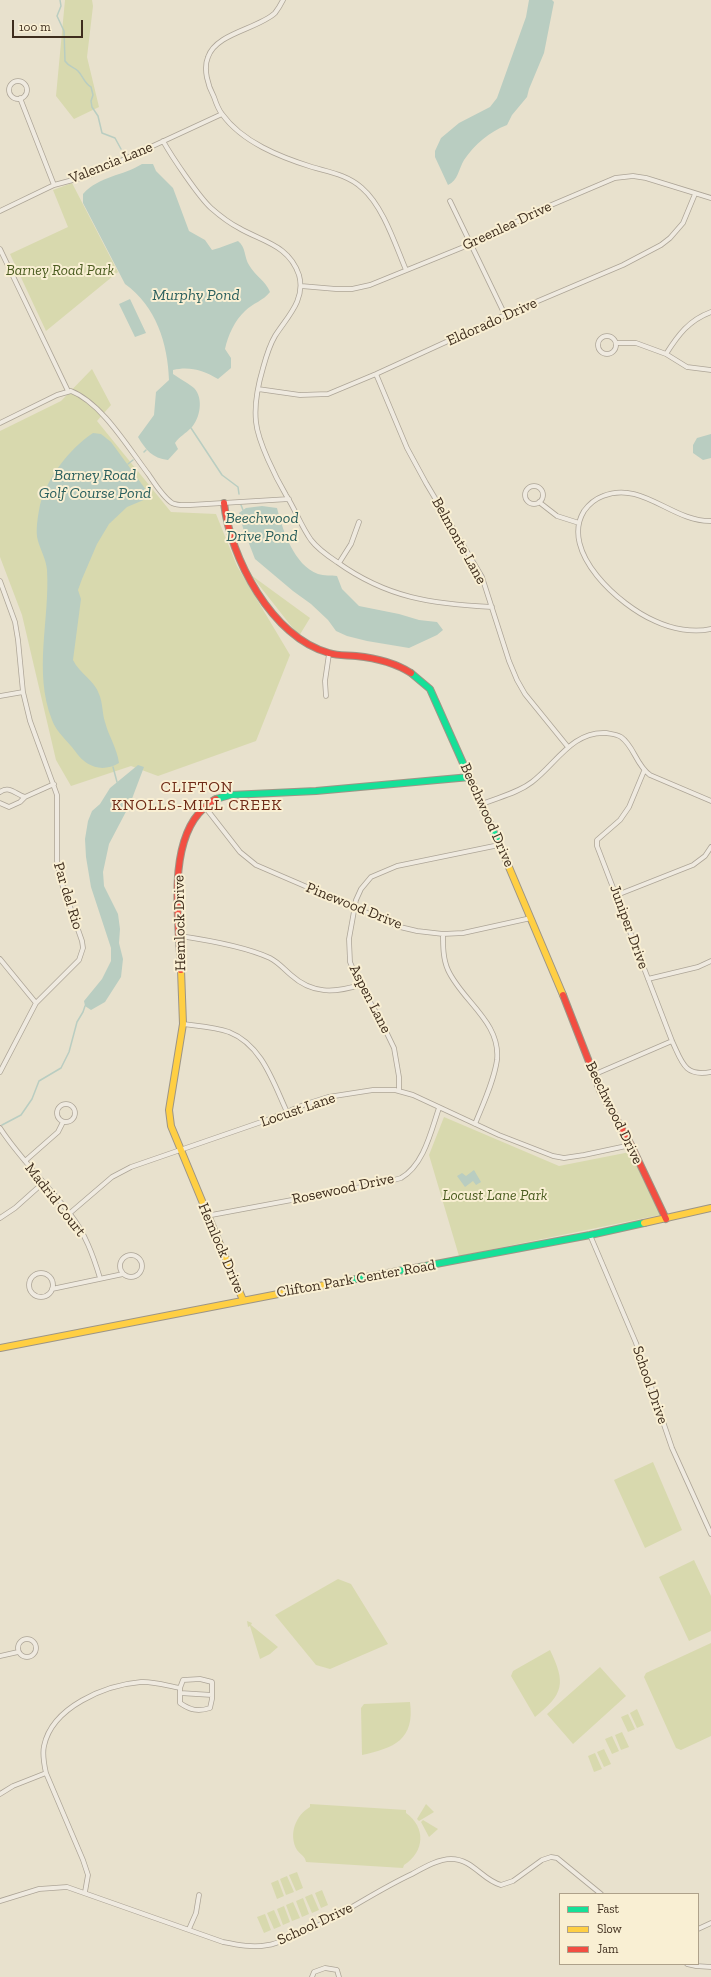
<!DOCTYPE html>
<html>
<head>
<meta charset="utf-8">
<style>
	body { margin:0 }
	#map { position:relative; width:711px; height:1977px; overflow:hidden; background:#e8e1cd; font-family:"Zilla Slab",serif }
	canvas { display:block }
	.legend { position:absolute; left:559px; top:1893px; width:140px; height:72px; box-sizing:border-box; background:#f9efd3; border:1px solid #aea18a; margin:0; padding:5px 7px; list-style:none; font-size:12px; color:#3e2d1d }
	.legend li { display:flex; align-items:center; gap:8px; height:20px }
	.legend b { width:20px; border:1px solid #aea18a }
	.scale { position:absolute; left:12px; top:20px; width:71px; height:18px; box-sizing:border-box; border:2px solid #3e2d1d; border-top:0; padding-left:5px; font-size:12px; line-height:14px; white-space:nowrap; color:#3e2d1d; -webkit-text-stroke:3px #f9efd3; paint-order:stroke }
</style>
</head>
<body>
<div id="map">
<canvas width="711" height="1977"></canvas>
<ul class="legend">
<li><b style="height:5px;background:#16e098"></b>Fast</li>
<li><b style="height:5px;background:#ffcf43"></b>Slow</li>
<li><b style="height:5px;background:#f24e42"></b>Jam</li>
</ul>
<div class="scale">100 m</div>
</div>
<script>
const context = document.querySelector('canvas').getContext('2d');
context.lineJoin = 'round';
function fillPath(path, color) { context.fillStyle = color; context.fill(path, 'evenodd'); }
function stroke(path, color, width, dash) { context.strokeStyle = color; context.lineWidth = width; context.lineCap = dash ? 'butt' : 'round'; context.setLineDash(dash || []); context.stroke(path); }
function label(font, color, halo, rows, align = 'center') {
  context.font = font + ' "Zilla Slab",serif'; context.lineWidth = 4; context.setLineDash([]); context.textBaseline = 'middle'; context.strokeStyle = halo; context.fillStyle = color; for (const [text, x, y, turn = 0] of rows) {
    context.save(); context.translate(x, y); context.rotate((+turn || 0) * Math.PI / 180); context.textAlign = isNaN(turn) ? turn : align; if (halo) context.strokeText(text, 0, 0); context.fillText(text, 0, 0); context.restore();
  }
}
const green = new Path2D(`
	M65 0H92L93 6 87 57 99 107 74 119 56 96Z
	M72 183 118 272 46 331 10 254 68 227 53 190Z
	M92 369 111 405 97 421 171 512 216 514 237 566 290 655 256 741 158 776 131 766 71 786 56 760 22 615 0 557V431L61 401Z
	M251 575 310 618 299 636Z
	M444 1117 559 1166 630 1152 660 1215 459 1256 429 1155Z
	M653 1462 682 1530 645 1548 614 1480Z
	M694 1560 711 1596V1631L689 1641 659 1577Z
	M338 1579 351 1584 388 1644 330 1669 316 1665 275 1615Z
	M247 1621 252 1623 251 1625 278 1647 270 1654 260 1659 250 1626 248 1627Z
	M711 1643V1736L681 1750 676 1748 644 1677 646 1673Z
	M550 1650C566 1683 564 1694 535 1717L511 1676 513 1671Z
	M600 1667 626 1696 573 1744 547 1714Z
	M410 1702C415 1740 394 1748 362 1755L361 1708 364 1704Z
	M637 1709 644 1725 637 1728 630 1713Z
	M628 1714 635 1729 628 1732 621 1717Z
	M622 1732 629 1747 621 1750 615 1735Z
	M612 1736 619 1751 612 1754 605 1739Z
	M604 1749 611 1764 604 1767 597 1752Z
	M595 1753 602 1769 594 1772 588 1756Z
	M310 1804 406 1810V1813C426 1827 425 1852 404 1865L403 1868 306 1862C305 1856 301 1855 297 1850 288 1834 296 1815 310 1807Z
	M426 1804 434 1812 419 1821 417 1819Z
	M423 1820 438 1829 429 1837 421 1822Z
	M297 1872 303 1888 296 1891 289 1875Z
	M287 1876 294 1892 286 1895 280 1879Z
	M278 1880 284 1896 277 1899 271 1883Z
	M322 1890 328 1905 321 1908 315 1893Z
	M312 1894 319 1910 312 1913 305 1897Z
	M303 1898 309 1914 302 1917 296 1901Z
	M293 1902 300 1918 292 1921 286 1905Z
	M284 1906 290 1922 283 1925 277 1909Z
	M274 1910 281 1926 274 1929 267 1913Z
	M265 1914 271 1930 264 1933 257 1917Z`);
const water = new Path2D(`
	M529 0H552L554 2 544 53 529 89 527 97 512 115 507 125C489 132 475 144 464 160 459 168 458 181 448 185L435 157V151L441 138 459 123 490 107 497 98 526 17Z
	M142 164H153L156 171 173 188 189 231 205 240 212 250 219 248 238 241C246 247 244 257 249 265 255 276 266 281 270 292 263 301 253 303 245 311 235 320 228 335 225 349L231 358V368L218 379C203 370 189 366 173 370V374C177 377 191 385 194 388 204 398 200 419 191 428 185 434 180 436 175 443L178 449 168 460C152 458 146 450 138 437L154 415 156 392 169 380C168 344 156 306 125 284L83 203V194C99 176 123 176 142 164Z
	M130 299 146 333 135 337 119 304Z
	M93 433 101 434 111 442 149 494 146 499 127 507 109 524 97 544 82 579 78 590 81 599 73 660C80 674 94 680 99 694 103 703 102 713 105 722 109 737 117 748 119 763 102 773 86 767 75 751 68 741 56 732 52 720 33 671 50 620 47 570 46 559 41 551 38 541 35 531 38 516 40 505 47 478 70 448 93 433Z
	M711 434V458L703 460 693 453V445L697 438Z
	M262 506 277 508C283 531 294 565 318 574 324 576 331 575 337 576L342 589 359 606 399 614 419 620 437 622 443 630 437 635 409 648 367 641 347 636 336 631 328 620 311 604 293 591 255 559 243 528 239 513 246 508Z
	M138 765 144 767 130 804 109 844 103 872 104 886 118 914 120 929 119 943 123 959 121 977 105 1002 91 1010 85 1006 84 1001 102 979 111 961V948L91 887 86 857 85 839 88 821 92 811 100 804 110 788Z
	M474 1170 481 1182 476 1185 473 1181 465 1187 457 1176 462 1173 466 1176Z`);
const stream = new Path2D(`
	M60 0 61 6 57 16 64 31 65 61C69 67 74 67 78 71 83 76 84 83 91 87L93 95 91 101 92 107 98 116 102 133 115 138 121 149
	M191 428 222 475 238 487 239 494
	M144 452 146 450
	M128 464 133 460
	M241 505 243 510
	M113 767 117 782
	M2 1125 21 1115 32 1099 39 1081 61 1068 69 1052 77 1022 83 1012 85 1006`);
const street = new Path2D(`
	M283 0C281 4 278 9 275 13 258 29 216 33 208 57 203 69 208 86 214 97 216 103 218 109 222 114 242 142 280 157 312 167 329 172 348 175 362 188 383 206 395 244 406 270
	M9 90a9 9 0 1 1 18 0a9 9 0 1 1-18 0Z
	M20 98 54 185
	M163 141C172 157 199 197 211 208 219 215 229 223 239 228 263 242 289 245 299 275 306 300 287 317 275 336 269 346 266 357 263 368 258 385 254 404 256 422 258 442 276 478 286 495 295 509 301 526 311 540 317 548 328 556 337 562 387 598 432 604 492 607
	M450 201 505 315
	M0 211 54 185 88 176 222 114
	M0 249 68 391
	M301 286 336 289H352L370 285 471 244 549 206 615 178 633 176 646 178 711 198
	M598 345a9 9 0 1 1 18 0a9 9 0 1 1-18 0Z
	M616 343H636L666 354 687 367 711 370
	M666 354C678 335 689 320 711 312
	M376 374 407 448 426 483 482 577 509 661 517 680 525 694 568 747
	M258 389 300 395 328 394 376 374 505 315 623 265 661 245 670 238 683 223 695 194
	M0 423 57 395 71 391C102 403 129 449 149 475 155 484 163 497 172 503 178 506 185 505 190 505L289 499
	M525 495a9 9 0 1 1 18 0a9 9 0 1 1-18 0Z
	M539 502 557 516 579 523
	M711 521C672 522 642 480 603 496 595 499 589 504 584 511 559 552 620 606 655 621 672 629 693 633 711 629
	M339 563 351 544 359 522
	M0 581 15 622 18 640 23 692 30 721 57 795V861L61 881 82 941 83 948 79 960 36 1003 0 1072
	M0 696 23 692
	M326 696 325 681 329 654
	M644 771 629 807 620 820 597 840V846L672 1041C682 1062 684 1077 711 1072
	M0 792C10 785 16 795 25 797L20 802 9 807 0 803
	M25 797 54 784
	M482 804C499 797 518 793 532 782 556 764 572 731 606 733 611 734 616 734 621 737 634 746 636 765 650 775L711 801
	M205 807 240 852 256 865 400 927 417 931 443 934 463 933 531 918
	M617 895 693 865 705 856 711 847
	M443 934C443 946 443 959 448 970 462 1001 501 1022 497 1060 494 1081 483 1104 475 1124
	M180 936C207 940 244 946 270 958 278 962 284 969 291 975 312 994 334 993 360 985
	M0 959 36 1003
	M648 979 698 967 711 961
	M183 1024C198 1026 215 1027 229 1032 262 1045 273 1082 287 1112
	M593 1075 672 1041
	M399 1091V1077L394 1048 381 1021 360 985 350 962 349 939 356 900 361 889 371 877 397 866 499 845
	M57 1113a9 9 0 1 1 18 0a9 9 0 1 1-18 0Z
	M0 1128C20 1159 48 1185 70 1214 85 1233 93 1255 100 1278
	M25 1161 58 1132 63 1122
	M70 1213 112 1177 131 1167 267 1120 306 1104 328 1097 373 1090H395L413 1095 499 1135 553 1156 564 1158 584 1155 631 1145
	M206 1216 383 1183C388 1181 395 1180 401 1178 424 1165 431 1131 439 1108
	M0 1218 15 1208 43 1183
	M590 1235 636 1343 672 1448 711 1534
	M120 1266a11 11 0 1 1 22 0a11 11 0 1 1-22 0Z
	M29 1285a12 12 0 1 1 24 0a12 12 0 1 1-24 0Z
	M52 1289 123 1274
	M18 1648a9 9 0 1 1 18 0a9 9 0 1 1-18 0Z
	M0 1656 18 1652
	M200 1679 212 1682V1699L210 1708C198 1712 190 1710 180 1703V1688L183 1680Z
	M180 1693 212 1695
	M46 1773C44 1764 42 1755 44 1746 52 1707 105 1685 141 1682 153 1681 168 1686 180 1688
	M0 1794 13 1786 46 1773 83 1860 88 1875 85 1892
	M0 1901 39 1889 67 1887 223 1942C238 1945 253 1948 268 1945 277 1944 285 1939 294 1936 336 1920 371 1893 412 1874 423 1868 438 1859 451 1859 473 1859 482 1880 501 1885L513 1881 542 1860 551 1857 557 1858 601 1894
	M189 1929 196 1913 199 1895
	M698 1929 711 1923
	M687 1964 696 1966 711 1967
	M312 1977 314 1972 325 1968 337 1970 339 1977`);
const fast = new Path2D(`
	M411 673 430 689 503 853
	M216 799 230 795 316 791 470 777
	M340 1282 590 1235 644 1223`);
const slow = new Path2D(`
	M503 853 563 995
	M181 970 183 1024 169 1110 171 1126 243 1300
	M644 1223 711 1208
	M0 1348 340 1282`);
const jam = new Path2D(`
	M224 503C230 557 272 638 329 653 338 656 347 655 356 656 375 658 394 662 411 673
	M181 970C179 924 166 842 204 808 208 805 211 801 216 799
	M563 995 600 1090 631 1145 666 1219`);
const streetNames = [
	["Valencia Lane",111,163,-22],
	["Greenlea Drive",507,226,-25],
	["Eldorado Drive",492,322,-24],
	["Belmonte Lane",459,541,61],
	["Beechwood Drive",487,815,66],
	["Par del Rio",68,896,73],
	["Pinewood Drive",354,906,22],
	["Hemlock Drive",180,923,-91],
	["Juniper Drive",629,927,70],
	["Aspen Lane",370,999,63],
	["Locust Lane",298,1110,-19],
	["Beechwood Drive",614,1113,64],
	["Rosewood Drive",343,1189,-12],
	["Madrid Court",55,1200,52],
	["Hemlock Drive",221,1248,67],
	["Clifton Park Center Road",356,1279,-10],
	["School Drive",650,1385,71],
	["School Drive",315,1924,-25]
];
const parkNames = [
	["Barney Road Park",60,271],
	["Locust Lane Park",495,1196]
];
const waterNames = [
	["Murphy Pond",196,295],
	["Barney Road",95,475],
	["Golf Course Pond",95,493],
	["Beechwood",262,518],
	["Drive Pond",262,536]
];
const neighbourhoodNames = [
	["CLIFTON",197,787],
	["KNOLLS-MILL CREEK",197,805]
];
fillPath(green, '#d8d9ae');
fillPath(water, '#b9cdc1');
stroke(stream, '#b9cdc1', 1.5);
stroke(street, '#ada597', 5.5);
stroke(fast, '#9d9586', 8);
stroke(slow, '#9d9586', 8);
stroke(jam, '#9d9586', 8);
stroke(street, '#efeae0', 4);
stroke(fast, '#16e098', 6);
stroke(slow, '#ffcf43', 6);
stroke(jam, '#f24e42', 6);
label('15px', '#3e2d1d', '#f9efd3', streetNames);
label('italic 15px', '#4c5d21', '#f9efd3', parkNames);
label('italic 16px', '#2a5f5d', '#f9efd3', waterNames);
context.letterSpacing = '1px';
label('16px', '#702b17', '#f9efd3', neighbourhoodNames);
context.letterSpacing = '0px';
</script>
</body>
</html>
